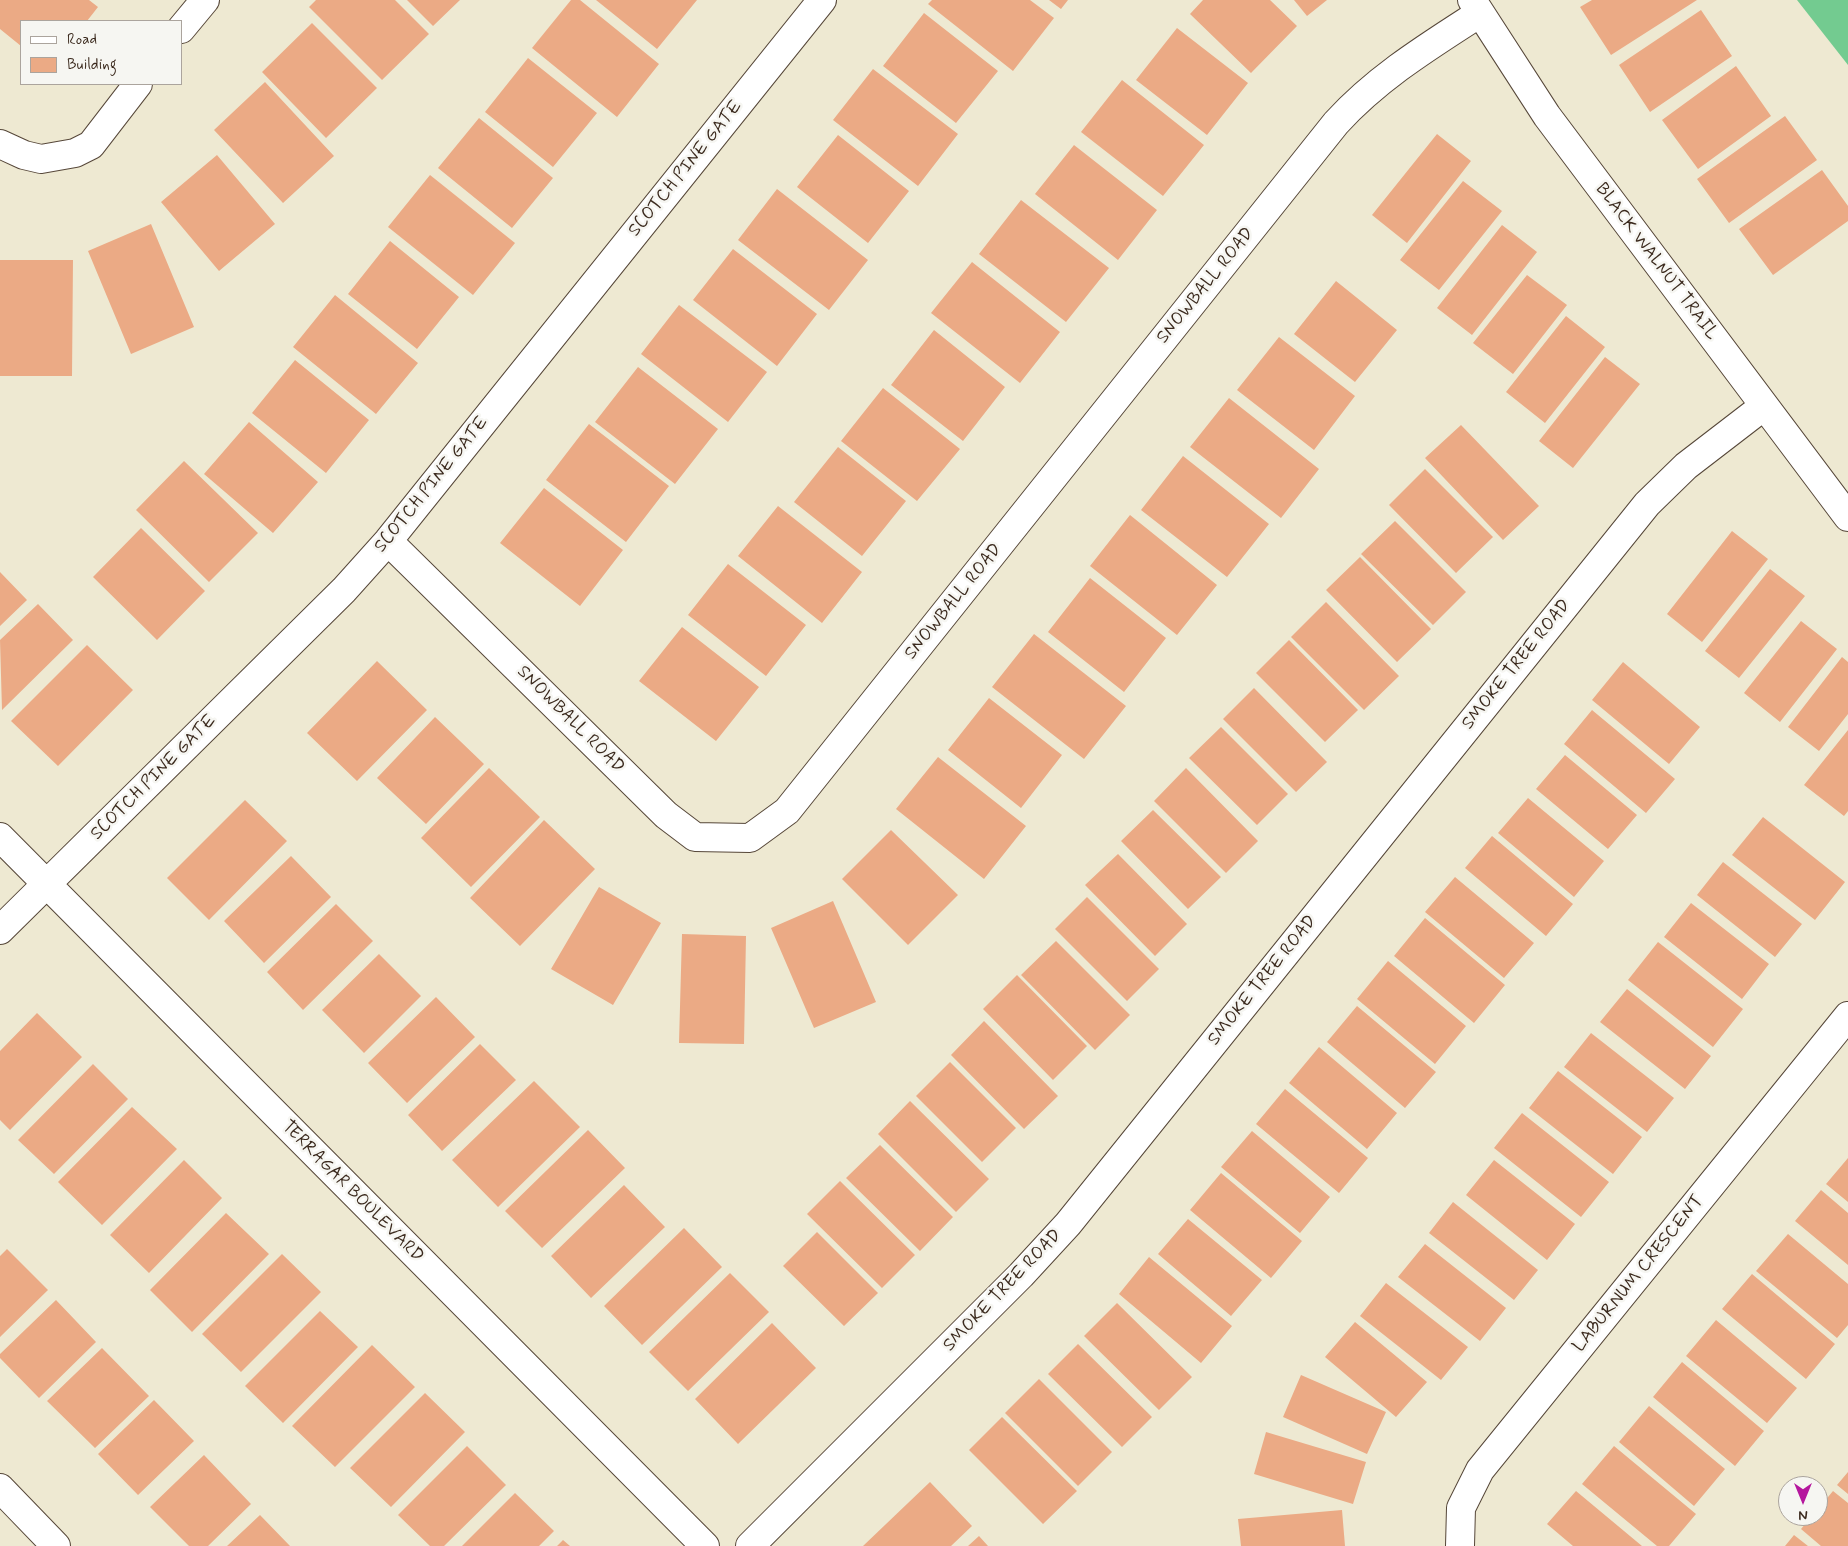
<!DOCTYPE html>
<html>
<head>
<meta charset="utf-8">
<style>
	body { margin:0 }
	#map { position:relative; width:1848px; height:1546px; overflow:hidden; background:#eee9d2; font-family:Mynerve,sans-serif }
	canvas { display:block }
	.legend { position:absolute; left:20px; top:20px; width:162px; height:65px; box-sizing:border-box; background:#f6f6f2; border:1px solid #aba49d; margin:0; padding:6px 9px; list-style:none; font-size:15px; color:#3b2a1e }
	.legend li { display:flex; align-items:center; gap:10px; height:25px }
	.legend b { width:25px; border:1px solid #aba49d }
	.north { position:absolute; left:1778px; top:1476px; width:50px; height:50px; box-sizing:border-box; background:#f6f6f2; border:1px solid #aba49d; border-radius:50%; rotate:180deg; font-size:14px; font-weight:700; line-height:20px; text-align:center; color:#3b2a1e }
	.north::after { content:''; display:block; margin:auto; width:18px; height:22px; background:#b5179e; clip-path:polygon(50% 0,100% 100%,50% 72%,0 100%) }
</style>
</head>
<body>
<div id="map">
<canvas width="1848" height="1546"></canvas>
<ul class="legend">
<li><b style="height:6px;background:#fff"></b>Road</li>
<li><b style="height:14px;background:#ebaa85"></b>Building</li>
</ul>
<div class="north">N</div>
</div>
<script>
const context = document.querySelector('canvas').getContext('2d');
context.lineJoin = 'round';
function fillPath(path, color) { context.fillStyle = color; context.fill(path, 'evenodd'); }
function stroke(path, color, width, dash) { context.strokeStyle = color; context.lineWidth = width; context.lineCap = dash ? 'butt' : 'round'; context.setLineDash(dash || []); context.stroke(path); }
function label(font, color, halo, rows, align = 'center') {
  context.font = font + ' Mynerve,sans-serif'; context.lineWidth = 5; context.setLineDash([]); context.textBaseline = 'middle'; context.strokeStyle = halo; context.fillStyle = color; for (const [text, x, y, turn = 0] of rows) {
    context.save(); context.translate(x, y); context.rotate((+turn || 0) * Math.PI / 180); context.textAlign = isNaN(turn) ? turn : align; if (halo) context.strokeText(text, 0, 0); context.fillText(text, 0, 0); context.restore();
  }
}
const green = new Path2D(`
	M1797 0H1848V65Z`);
const building = new Path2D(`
	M0 0H89L98 7 87 21H21V46L0 29Z
	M316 0H395L429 34 382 80 309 7Z
	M407 0H460L433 26Z
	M571 0H580L659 64 617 117 532 48Z
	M596 0H697L657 49Z
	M932 0H1030L1054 18 1013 71 928 4Z
	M1049 0H1068L1061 9Z
	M1203 0H1270L1297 26 1251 73 1190 14Z
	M1294 0H1327L1307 16Z
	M1592 0H1697L1611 55 1580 7Z
	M1701 10 1732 56 1650 112 1619 65Z
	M924 13 998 71 956 123 883 66Z
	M312 23 377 88 326 138 262 72Z
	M1177 28 1248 83 1207 135 1136 80Z
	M528 58 597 113 553 167 485 112Z
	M1736 66 1771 116 1698 169 1662 120Z
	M873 69 958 134 918 186 833 120Z
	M1122 80 1204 145 1163 196 1081 132Z
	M265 82 334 156 283 203 214 130Z
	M1785 116 1817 160 1729 223 1697 179Z
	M479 118 553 178 512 228 438 168Z
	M1437 134 1471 161 1407 243 1372 215Z
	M838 135 909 191 868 243 797 187Z
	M1074 145 1157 210 1118 260 1035 194Z
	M217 155 275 224 219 271 161 202Z
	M1822 170 1848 206V221L1773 275 1739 229Z
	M430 175 515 243 473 295 388 227Z
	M1463 181 1502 211 1439 290 1400 260Z
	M777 189 868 260 829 310 738 240Z
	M1021 200 1109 268 1066 322 979 254Z
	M151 224 194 327 131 354 88 251Z
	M1502 225 1537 252 1472 335 1437 308Z
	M390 241 459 297 417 349 348 294Z
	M733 249 817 314 777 366 693 300Z
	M0 260H73L72 376H0Z
	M972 262 1060 332 1020 383 931 313Z
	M1527 275 1567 305 1513 374 1473 343Z
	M1336 281 1397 330 1355 382 1294 334Z
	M335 295 418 363 376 414 293 347Z
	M679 305 767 372 728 422 641 354Z
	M1566 316 1605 347 1545 423 1506 392Z
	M934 330 1005 387 963 441 891 385Z
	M1279 337 1355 396 1314 450 1237 390Z
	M1605 357 1640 384 1573 468 1539 441Z
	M295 360 369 420 326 473 252 413Z
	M638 367 718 429 675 484 595 422Z
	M883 388 960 449 917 501 841 441Z
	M1229 398 1319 469 1281 518 1190 447Z
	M249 422 318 482 273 533 204 474Z
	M589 424 669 486 626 542 546 480Z
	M1461 425 1539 506 1503 540 1425 458Z
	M838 447 906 501 862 556 794 502Z
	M1183 456 1269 524 1227 577 1141 510Z
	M184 461 258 533 209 582 136 510Z
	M1425 469 1493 537 1456 573 1389 505Z
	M544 488 623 550 580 606 500 543Z
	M778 506 862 572 822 623 738 556Z
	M1130 515 1217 585 1177 635 1090 566Z
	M1395 521 1466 592 1433 625 1361 554Z
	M141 528 205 591 157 640 93 577Z
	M1732 531 1768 559 1702 642 1667 614Z
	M1360 557 1431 629 1397 662 1326 590Z
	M728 564 806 625 766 676 688 615Z
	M1770 569 1805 596 1739 678 1705 651Z
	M0 572 27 600 0 626Z
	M1090 578 1166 638 1124 692 1048 632Z
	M1326 602 1399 676 1364 710 1291 637Z
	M38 604 73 640 2 710 0 640Z
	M1801 621 1837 649 1780 722 1744 693Z
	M682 627 759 687 716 741 639 681Z
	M1034 634 1126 706 1084 759 992 687Z
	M1289 640 1358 710 1325 742 1256 673Z
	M87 645 133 690 58 766 11 721Z
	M1842 657 1848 662V714L1819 751 1788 727Z
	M377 661 427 710 357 781 307 733Z
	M1623 662 1700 727 1669 764 1592 700Z
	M1254 688 1327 762 1296 792 1223 719Z
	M989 698 1062 755 1021 808 948 750Z
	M1592 710 1675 779 1646 813 1564 744Z
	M435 717 484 764 426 824 377 778Z
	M1221 727 1288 794 1257 825 1189 758Z
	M1848 730V811L1844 816 1804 785Z
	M1565 755 1637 815 1608 849 1536 789Z
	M938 757 1026 826 984 879 896 809Z
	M489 768 540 817 471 887 421 838Z
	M1186 768 1258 841 1226 873 1154 801Z
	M1528 798 1604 861 1574 897 1498 833Z
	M245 800 287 841 209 920 167 878Z
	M1153 810 1221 877 1188 909 1121 841Z
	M1763 817 1845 882 1815 920 1732 855Z
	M544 820 595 869 520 946 470 898Z
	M891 830 958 895 908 945 842 879Z
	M1492 836 1573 904 1546 936 1465 868Z
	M1118 854 1187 924 1155 956 1085 885Z
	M291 856 331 897 264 963 224 921Z
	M1723 862 1802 924 1775 957 1697 895Z
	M1455 877 1534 943 1504 978 1425 912Z
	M599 887 661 923 613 1005 551 969Z
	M1087 897 1159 969 1127 1001 1055 929Z
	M833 901 876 1002 814 1028 771 928Z
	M1691 903 1769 964 1742 999 1664 937Z
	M336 904 373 941 303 1010 267 972Z
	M1425 918 1505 985 1474 1023 1394 956Z
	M682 934 746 936 744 1044 679 1043Z
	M1056 941 1130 1015 1095 1050 1021 975Z
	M1658 942 1743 1009 1713 1047 1628 980Z
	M379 954 421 996 364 1053 322 1010Z
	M1388 961 1466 1026 1435 1064 1357 999Z
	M1017 975 1087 1046 1053 1080 983 1009Z
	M1627 989 1711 1056 1685 1089 1600 1022Z
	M436 997 475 1037 407 1103 368 1063Z
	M1357 1006 1436 1072 1405 1108 1327 1042Z
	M37 1013 82 1057 10 1130 0 1120V1051Z
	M984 1021 1058 1096 1024 1129 951 1055Z
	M1591 1033 1674 1098 1647 1132 1564 1067Z
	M480 1044 516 1080 442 1151 408 1115Z
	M1319 1047 1397 1113 1367 1149 1289 1083Z
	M950 1062 1016 1128 982 1162 916 1096Z
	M93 1064 128 1099 54 1174 18 1140Z
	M1558 1071 1642 1137 1613 1174 1529 1108Z
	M534 1081 580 1127 498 1207 452 1160Z
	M1285 1089 1368 1158 1339 1193 1256 1124Z
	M910 1101 989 1179 956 1212 878 1134Z
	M132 1107 177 1149 102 1225 58 1182Z
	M1522 1113 1609 1182 1581 1217 1494 1148Z
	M588 1130 625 1168 542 1248 505 1211Z
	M1252 1131 1330 1197 1300 1233 1221 1167Z
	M880 1145 953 1217 920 1251 846 1178Z
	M1848 1158V1202L1826 1184Z
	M184 1160 222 1198 149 1273 110 1235Z
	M1494 1160 1575 1224 1547 1260 1466 1195Z
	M1221 1173 1302 1241 1271 1278 1190 1210Z
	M840 1181 915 1255 882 1288 807 1214Z
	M624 1185 665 1227 591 1298 551 1256Z
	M1821 1190 1848 1213V1265L1795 1221Z
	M1453 1202 1538 1270 1514 1300 1429 1233Z
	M226 1213 269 1254 192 1332 150 1290Z
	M1188 1219 1262 1280 1231 1316 1158 1254Z
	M684 1228 722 1267 642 1345 604 1306Z
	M817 1232 878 1293 844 1326 783 1266Z
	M1788 1234 1848 1284V1325L1837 1338 1756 1271Z
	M1425 1244 1506 1308 1480 1341 1398 1277Z
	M7 1249 48 1290 0 1337V1256Z
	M282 1254 321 1292 241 1372 202 1334Z
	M1149 1257 1232 1326 1201 1363 1119 1294Z
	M730 1273 769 1312 688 1391 649 1352Z
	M1752 1274 1835 1344 1806 1379 1722 1309Z
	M1386 1283 1468 1347 1441 1380 1360 1316Z
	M56 1300 96 1342 39 1398 0 1358V1354Z
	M1117 1303 1192 1377 1159 1410 1084 1336Z
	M320 1311 358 1347 283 1423 245 1386Z
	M1716 1320 1797 1388 1767 1423 1686 1356Z
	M1355 1322 1427 1382 1396 1417 1325 1357Z
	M772 1323 816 1368 738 1444 695 1399Z
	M1078 1344 1152 1417 1122 1447 1048 1374Z
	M372 1345 415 1387 335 1467 292 1426Z
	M102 1348 149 1396 95 1448 47 1401Z
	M1682 1362 1764 1431 1735 1466 1653 1397Z
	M1301 1375 1386 1412 1367 1454 1283 1417Z
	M1039 1379 1112 1452 1078 1486 1005 1413Z
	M425 1393 465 1432 391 1507 350 1468Z
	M154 1400 194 1441 138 1495 98 1454Z
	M1649 1406 1725 1469 1694 1506 1619 1442Z
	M1002 1417 1077 1491 1043 1524 969 1450Z
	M1266 1432 1366 1462 1353 1504 1254 1474Z
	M467 1446 506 1485 444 1546H430L398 1515Z
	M1614 1446 1696 1514 1669 1546H1657L1582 1484Z
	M204 1455 251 1504 208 1546H189L150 1507Z
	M1848 1472V1494L1837 1485Z
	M930 1482 972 1526 951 1546H863Z
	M1576 1491 1642 1546H1573L1547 1524Z
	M1833 1491 1848 1503V1546H1821L1801 1529 1812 1516H1818V1509Z
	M515 1493 554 1531 539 1546H462Z
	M1342 1510 1345 1546H1241L1238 1519Z
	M260 1515 290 1546H227Z
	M1794 1535 1808 1546H1785Z
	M979 1536 988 1546H968Z
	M563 1540 570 1546H557Z`);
const minor = new Path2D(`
	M1472 0 1547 116 1848 517
	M181 29 205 0
	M0 144 24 155 41 159 75 153 91 145 138 84
	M388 541 666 815 695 837 750 838 787 811 1336 123C1378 77 1429 46 1480 13
	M0 837 705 1546
	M0 930 344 590 388 541 822 0
	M0 1488 56 1546
	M750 1546 1021 1275 1068 1224 1647 504 1686 466 1764 406
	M1460 1546 1461 1508 1480 1470 1848 1016`);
const streetNames = [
	["SCOTCH PINE GATE",686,169,-51],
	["BLACK WALNUT TRAIL",1656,262,53],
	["SNOWBALL ROAD",1206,286,-51],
	["SCOTCH PINE GATE",432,485,-51],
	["SNOWBALL ROAD",954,602,-51],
	["SMOKE TREE ROAD",1517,665,-51],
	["SNOWBALL ROAD",570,720,45],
	["SCOTCH PINE GATE",154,778,-45],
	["SMOKE TREE ROAD",1263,981,-51],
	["TERRAGAR BOULEVARD",352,1192,45],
	["LABURNUM CRESCENT",1639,1274,-51],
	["SMOKE TREE ROAD",1003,1291,-46]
];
fillPath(green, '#73cb90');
fillPath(building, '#ebaa85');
stroke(minor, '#564739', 30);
stroke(minor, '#fff', 28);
label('18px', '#3b2a1e', '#f6f6f2', streetNames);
</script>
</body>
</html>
